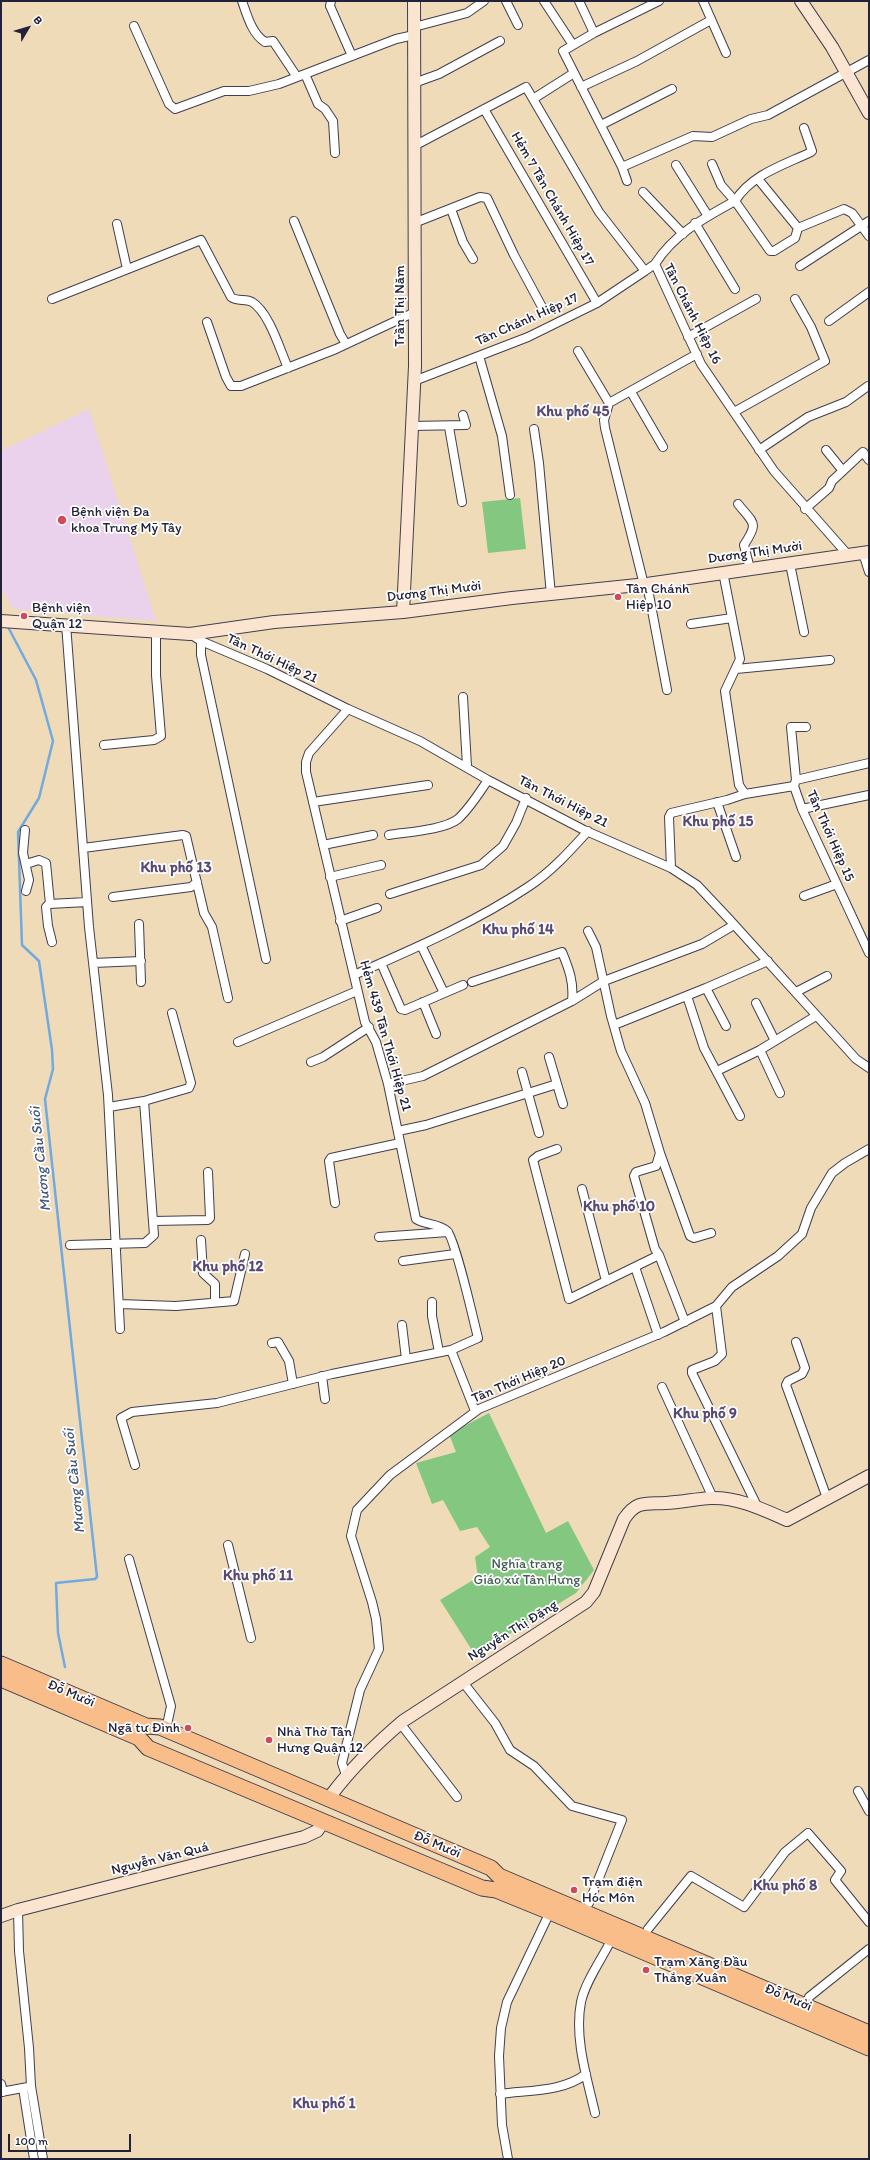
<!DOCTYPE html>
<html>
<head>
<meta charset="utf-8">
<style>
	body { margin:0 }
	#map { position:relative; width:870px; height:2160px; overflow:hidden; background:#f0dbb9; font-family:Itim,sans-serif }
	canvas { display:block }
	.frame { position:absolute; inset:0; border:2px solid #22223b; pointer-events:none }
	.north { position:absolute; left:8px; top:8px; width:40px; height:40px; -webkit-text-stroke:3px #fff; paint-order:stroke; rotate:52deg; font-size:11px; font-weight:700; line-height:16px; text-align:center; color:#22223b }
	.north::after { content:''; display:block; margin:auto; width:14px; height:18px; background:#22223b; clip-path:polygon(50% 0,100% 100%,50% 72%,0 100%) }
	.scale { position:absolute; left:8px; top:2134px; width:123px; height:18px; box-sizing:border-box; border:2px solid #22223b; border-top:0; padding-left:5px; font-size:12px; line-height:14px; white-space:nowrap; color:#22223b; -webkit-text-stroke:3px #fff; paint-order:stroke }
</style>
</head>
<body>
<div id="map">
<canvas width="870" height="2160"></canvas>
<div class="frame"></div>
<div class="north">B</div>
<div class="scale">100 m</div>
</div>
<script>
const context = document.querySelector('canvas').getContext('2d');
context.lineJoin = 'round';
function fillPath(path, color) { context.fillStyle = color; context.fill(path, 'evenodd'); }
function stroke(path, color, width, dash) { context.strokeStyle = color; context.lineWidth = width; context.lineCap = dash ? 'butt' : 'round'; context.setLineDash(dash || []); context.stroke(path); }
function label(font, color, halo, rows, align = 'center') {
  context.font = font + ' Itim,sans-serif'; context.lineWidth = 3.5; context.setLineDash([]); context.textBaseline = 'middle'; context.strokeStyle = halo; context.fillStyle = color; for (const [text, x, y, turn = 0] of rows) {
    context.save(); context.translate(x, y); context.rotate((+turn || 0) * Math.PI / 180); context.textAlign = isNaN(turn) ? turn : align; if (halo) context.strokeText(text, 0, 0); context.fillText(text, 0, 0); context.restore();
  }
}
const built = new Path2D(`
	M89 409 156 621 13 609 1 588V451Z`);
const green = new Path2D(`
	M520 498 526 549 488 553 482 502Z
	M489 1413 546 1533 568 1521 594 1570 576 1593 475 1655 440 1600 478 1577 475 1557 490 1547 477 1527 460 1531 443 1500 432 1504 416 1463 456 1452 449 1434Z`);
const stream = new Path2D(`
	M7 625 36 680 53 741 39 798 18 832 22 945 39 961 52 1050 53 1069 45 1099 97 1577 95 1579 56 1583 58 1633 65 1667`);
const street = new Path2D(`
	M242 1C247 15 252 34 265 42L273 41 297 77
	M331 1 330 6 352 56
	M506 1 518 25
	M544 1 573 45
	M579 1 594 33
	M659 1 594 33 563 51 622 167 693 136 712 137 751 119 768 115 869 60
	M703 1 726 53
	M134 26 169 104 175 109 224 91H249L279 84 396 39 414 35
	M414 27 467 13 484 1
	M305 74 318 104 325 109 333 121 335 153
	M414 83 439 74 500 41
	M581 87 637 61 711 20
	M533 99 574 73
	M484 109 597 303
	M601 125 672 89
	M414 146 526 87 599 212 645 271 655 264 701 364 774 471 849 556
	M712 164 721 185 735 201C752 174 784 165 811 152L812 151 804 128
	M676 165 708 216
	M622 167 627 181
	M758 179 798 228 844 209 852 213 869 236
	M643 192 683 234
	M451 209 463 242 473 259
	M294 221 340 334 346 344
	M414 223 480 197 487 198 514 255 542 307
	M695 223 735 289
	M117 224 127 269
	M655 264C674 234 704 218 735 201L770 251H774L795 238 798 228
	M800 266 869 221
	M52 299 201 240 231 297C237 302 246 298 252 302 269 312 280 350 288 368
	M829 321 869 292
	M207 322 226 377 231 386H241L336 349 415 312
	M688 337 756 299
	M578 351 609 403 697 354
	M479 356 502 436 510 495
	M414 381 528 337 597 303 645 271
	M631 392 663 447
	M609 403 604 420 605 428 644 585
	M734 412 825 361 811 327 795 299
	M411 426 466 425 463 415
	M449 427 462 502
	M534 429 539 463 551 595
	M759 450 808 417 846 402 868 386
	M826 450 843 471
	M738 504C754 524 759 522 744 545L750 569
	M805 509 829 488 832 481 863 452 869 460
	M863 553 869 572
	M790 564 804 632
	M723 572 740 659 725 691 739 785 745 794 794 786 802 809 869 953
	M647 584 667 690
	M66 624 89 927 108 1095 120 1329
	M691 624 732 618
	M190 634 201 641 267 669 348 709 420 741 488 780 584 830 671 868 697 885 729 919 856 1059 869 1068
	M201 641V655L266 959
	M736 669 830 660
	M463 697 467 766
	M348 709 309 753 306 762V772L365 1022 376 1042 388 1084 416 1219C425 1225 438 1223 447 1231 455 1238 474 1322 478 1338L451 1350
	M104 745 154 740 161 736 156 675V631
	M796 780 791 727H806
	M794 786 796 780 869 763
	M313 802 428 785
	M717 802 736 857
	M802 809 869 795
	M25 830 23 853 29 880 26 891
	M389 835C407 832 444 830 458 819 470 808 479 793 488 780
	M323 845 373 835
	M83 848 183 835 186 836 204 913 212 927 228 998
	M26 864 39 860 46 863 50 904
	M671 868 669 817 671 813 727 800 745 794
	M330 877 381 865
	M390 894 481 865 503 846 516 823 526 798
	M804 896 837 884
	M113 897 191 887 197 882
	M340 921 377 908
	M139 924 141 982
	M52 942 48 926 46 907 49 904 87 902
	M421 945 444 993
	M93 963 141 961
	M381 963 401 1009 405 1010 463 985
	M354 975C413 949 474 923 528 887 551 872 570 851 588 831
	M706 988 768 961
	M796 992 827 976
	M687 996 704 1048 740 1116
	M572 1001 604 981 702 944 734 925
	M423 1002 436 1034
	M756 1003 775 1041
	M614 1025 706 988 726 1026
	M238 1042 357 991
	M760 1050 780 1093
	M311 1062 323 1057 369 1027
	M717 1071 760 1050 816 1016
	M522 1072 539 1133
	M388 1084 423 1076 572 1001C574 982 569 969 562 952L472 982
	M557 1084 563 1104
	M109 1107 144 1101
	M398 1131 426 1125 557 1084 549 1057
	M557 1149 538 1156 533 1160 569 1299 659 1255 655 1249 634 1176 636 1172 656 1166 660 1153 645 1103 621 1051 611 1016 596 947 588 931
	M660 1153 690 1236 694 1238 711 1233
	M582 1189 606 1281
	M335 1203 329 1161 331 1158 400 1143
	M153 1221 208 1220 210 1218 208 1172
	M379 1237 448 1232
	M201 1240 203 1273 215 1284V1302
	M70 1245 145 1243 154 1235 144 1101 189 1088 191 1083 172 1013
	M659 1255 685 1322
	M403 1261 455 1254
	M635 1267 658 1335
	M432 1302V1316L439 1352
	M119 1304 176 1306 234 1301 245 1254
	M716 1306 722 1354 715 1361 692 1370V1373L758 1508
	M402 1325 406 1359
	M796 1342 805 1368 802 1374 788 1381 786 1385 827 1498
	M272 1343 278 1342 289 1361 293 1384
	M322 1376 325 1399
	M662 1387 713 1498
	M135 1465 121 1418 132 1412 217 1403 332 1374 451 1350 475 1411
	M228 1545 251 1638
	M129 1559 171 1706 167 1725
	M462 1681 495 1723 510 1750 534 1766 572 1806 622 1820 589 1903
	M400 1723 457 1797
	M346 1775 342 1763 360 1690 379 1649 376 1619 372 1602 351 1536 357 1510 390 1475 479 1409 664 1332 716 1306 732 1287 778 1256 802 1234 811 1208 832 1173 845 1163 869 1149
	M858 1791 869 1811
	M18 1910 19 1951 29 2048 31 2086 43 2159
	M648 1929 691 1876 744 1907 785 1852 808 1833 841 1871 835 1880 869 1922
	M806 2006 809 1997 869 1949
	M1 2084 3 2092
	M23 2088 34 2159
	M1 2092 28 2087
	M500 2094C529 2090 563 2092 586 2074
	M595 2113C587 2078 574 2038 581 2002 585 1983 599 1963 608 1946
	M508 2159 502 2125 499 2056 501 2028 507 2002 550 1912`);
const secondary = new Path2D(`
	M801 1 832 47 869 113
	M403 612 415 366 414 1
	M1 621 190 634 274 622 403 612 512 598 647 584 869 552
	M332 1794C353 1766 376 1744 403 1721L586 1602 594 1592 624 1519C637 1500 645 1504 666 1503 681 1502 696 1499 711 1498 738 1497 764 1510 787 1520L869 1476
	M1 1916 18 1910 304 1837 317 1831 322 1824`);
const highway = new Path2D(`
	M1 1664 146 1726 160 1727 491 1868 499 1876 869 2033
	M1 1679 139 1738 148 1748 482 1888 496 1890 550 1912 869 2048`);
const markers = [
	[62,520,5,"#d1495b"],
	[618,597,4,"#d1495b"],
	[24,616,4,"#d1495b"],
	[188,1728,4,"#d1495b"],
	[269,1740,4,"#d1495b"],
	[574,1890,4,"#d1495b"],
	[646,1970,4,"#d1495b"]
];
const streetNames = [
	["Hẻm 7 Tân Chánh Hiệp 17",552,199,60],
	["Trần Thị Năm",400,306,-90],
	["Tân Chánh Hiệp 16",692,314,63],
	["Tân Chánh Hiệp 17",527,320,-24],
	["Dương Thị Mười",755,553,-8],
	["Dương Thị Mười",434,592,-7],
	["Tân Thới Hiệp 21",272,659,25],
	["Tân Thới Hiệp 21",563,802,27],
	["Tân Thới Hiệp 15",830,836,66],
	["Hẻm 439 Tân Thới Hiệp 21",385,1036,74],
	["Tân Thới Hiệp 20",519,1380,-23],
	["Nguyễn Thị Đặng",513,1631,-32],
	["Đỗ Mười",71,1694,23],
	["Đỗ Mười",437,1845,23],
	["Nguyễn Văn Quá",160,1859,-14],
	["Đỗ Mười",788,1998,23]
];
const poiNames = [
	["Bệnh viện Đa",71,512],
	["khoa Trung Mỹ Tây",71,528],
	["Tân Chánh",626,589],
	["Hiệp 10",626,605],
	["Bệnh viện",32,608],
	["Quận 12",32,624],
	["Ngã tư Đình",180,1728,"right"],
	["Nhà Thờ Tân",277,1732],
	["Hưng Quận 12",277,1748],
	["Trạm điện",582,1882],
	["Hóc Môn",582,1898],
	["Trạm Xăng Đầu",654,1962],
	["Thắng Xuân",654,1978]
];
const parkNames = [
	["Nghĩa trang",527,1564],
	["Giáo xứ Tân Hưng",527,1580]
];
const neighbourhoodNames = [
	["Khu phố 45",573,412],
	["Khu phố 15",718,822],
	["Khu phố 13",176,868],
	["Khu phố 14",518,930],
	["Khu phố 10",619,1207],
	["Khu phố 12",228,1267],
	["Khu phố 9",705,1414],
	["Khu phố 11",258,1576],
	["Khu phố 8",785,1886],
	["Khu phố 1",324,2104]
];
const waterNames = [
	["Mương Cầu Suối",41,1159,-96],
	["Mương Cầu Suối",75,1481,-96]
];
fillPath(built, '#ead1ec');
fillPath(green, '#83c780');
stroke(stream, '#71aae0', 2.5);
stroke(street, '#413e4e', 10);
stroke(secondary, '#413e4e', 14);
stroke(highway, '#413e4e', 17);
stroke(street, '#fff', 8);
stroke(secondary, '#fce5d0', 12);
stroke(highway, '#f8bd89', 15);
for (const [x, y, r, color] of markers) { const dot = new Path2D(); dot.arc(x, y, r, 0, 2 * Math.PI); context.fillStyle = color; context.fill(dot); stroke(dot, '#fff', 1.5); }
label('14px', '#22223b', '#fff', streetNames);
label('14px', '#22223b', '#fff', poiNames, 'left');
label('14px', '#445c53', '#fff', parkNames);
label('bold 15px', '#584a74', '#fff', neighbourhoodNames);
label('italic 15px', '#42587d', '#fff', waterNames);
</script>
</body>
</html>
